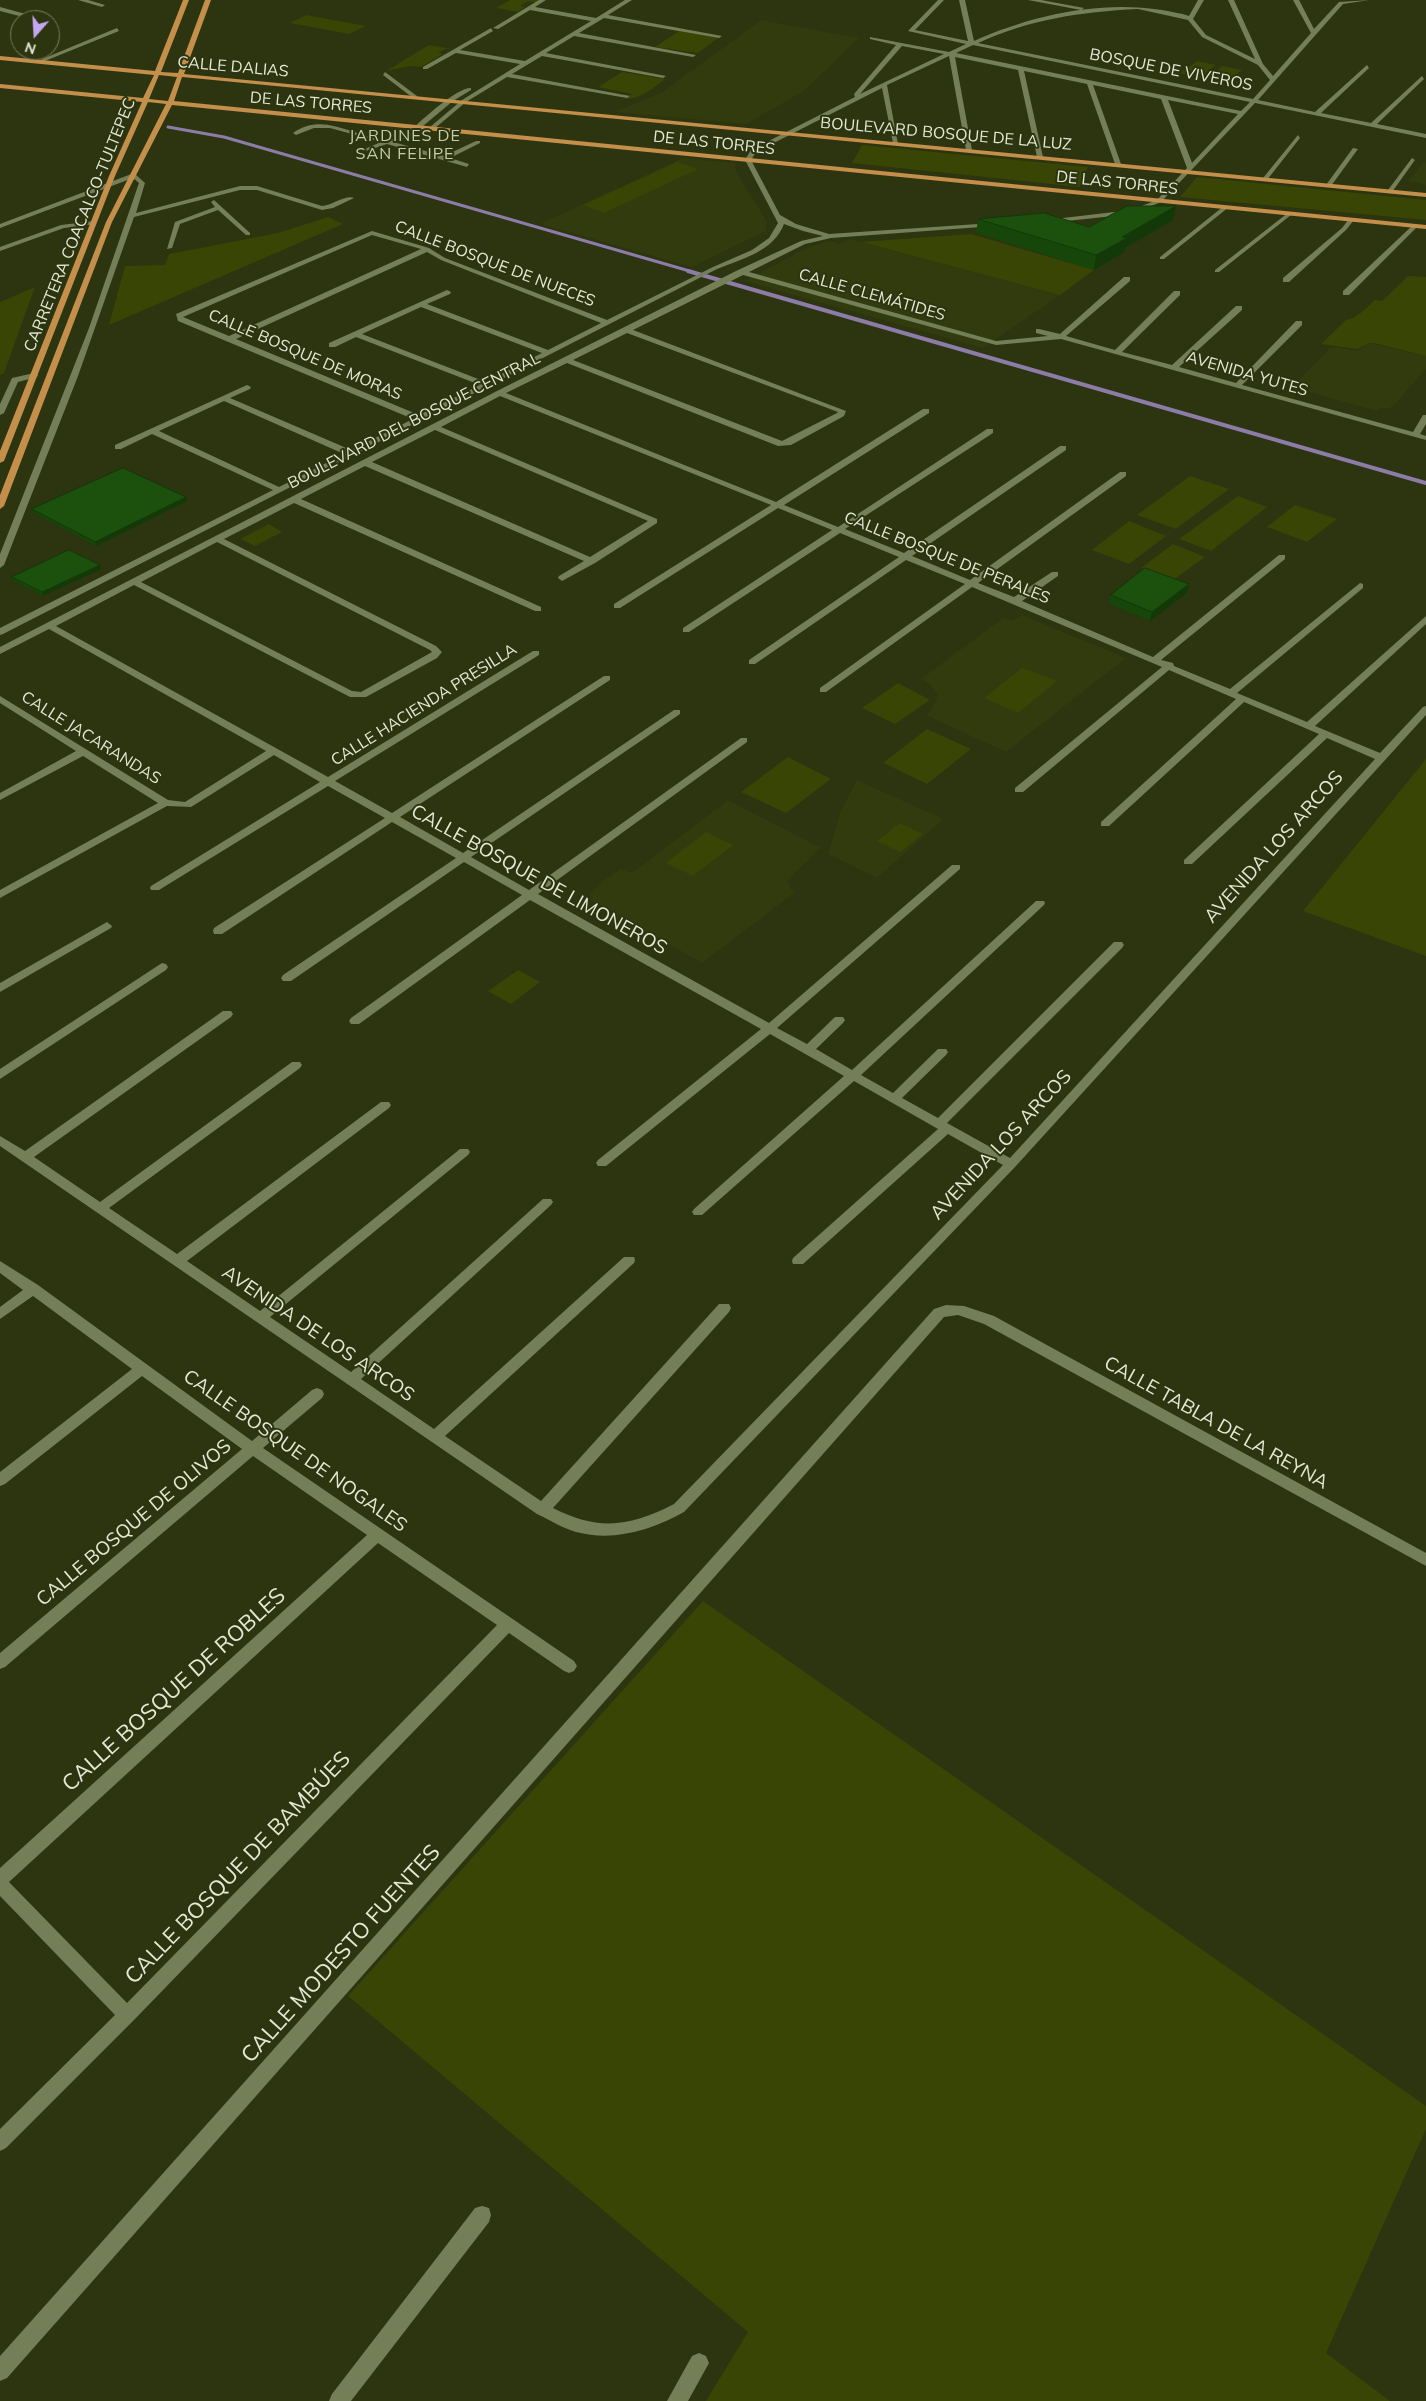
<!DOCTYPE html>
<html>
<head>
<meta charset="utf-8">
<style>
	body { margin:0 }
	#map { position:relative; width:1426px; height:2401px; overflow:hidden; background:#2c3410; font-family:Mulish,sans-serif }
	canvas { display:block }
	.north { position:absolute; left:10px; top:10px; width:50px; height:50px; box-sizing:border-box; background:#2c3410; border:1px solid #757c5e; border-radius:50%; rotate:199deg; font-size:14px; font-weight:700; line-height:20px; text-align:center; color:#e3e9d4 }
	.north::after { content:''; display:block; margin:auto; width:18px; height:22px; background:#c2a8f2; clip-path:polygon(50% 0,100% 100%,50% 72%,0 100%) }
</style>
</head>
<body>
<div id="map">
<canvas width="1426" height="2401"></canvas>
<div class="north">N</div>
</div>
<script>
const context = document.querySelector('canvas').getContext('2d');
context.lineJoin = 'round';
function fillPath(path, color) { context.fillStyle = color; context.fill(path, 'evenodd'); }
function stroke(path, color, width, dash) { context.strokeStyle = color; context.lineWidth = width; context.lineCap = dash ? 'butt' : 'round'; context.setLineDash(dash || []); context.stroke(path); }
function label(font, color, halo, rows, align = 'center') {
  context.font = font + ' Mulish,sans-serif'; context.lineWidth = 4; context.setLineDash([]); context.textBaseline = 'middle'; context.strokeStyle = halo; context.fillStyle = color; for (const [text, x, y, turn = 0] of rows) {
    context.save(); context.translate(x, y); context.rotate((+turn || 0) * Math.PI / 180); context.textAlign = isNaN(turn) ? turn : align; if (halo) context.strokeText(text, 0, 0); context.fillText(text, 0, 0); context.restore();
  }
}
const built = new Path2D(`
	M761 20 859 38 804 91 746 124 615 112 661 93Z
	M683 158 736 163 735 168 742 182 767 221 766 231 692 267 540 224Z
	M1426 162V185L1408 181 1423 163Z
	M849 239 1060 295 983 348 744 281 809 247 830 241 839 244Z
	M1369 343 1426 356V369L1393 406 1387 409 1381 407 1377 411 1295 388 1298 381 1330 348 1337 347 1357 351Z
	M1022 615 1126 658 1006 752 927 716 935 703 938 693 922 678 1003 618 1012 621Z
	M857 780 943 819 877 878 828 854 840 813Z
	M728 800 821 848 787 881 794 893 702 963 590 900 593 897 589 895 604 880 621 869 632 873Z`);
const green = new Path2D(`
	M510 0H541L537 3 528 1 520 6 525 7 518 12 496 8Z
	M306 15 366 26 349 34 290 23Z
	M679 31 718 38 698 53 655 47Z
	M429 45 452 49H445L438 53 443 54 421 67 410 66 386 71Z
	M1197 61 1216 65 1200 77 1180 73Z
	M1222 66 1242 70 1228 82 1208 79Z
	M622 72 665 79C655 87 639 100 625 99L632 94 598 87Z
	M862 145 1088 167 1080 187 852 163Z
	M677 162 698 169 604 213 583 205Z
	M1197 177 1426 200V220L1180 197Z
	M328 217 343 224 109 325 125 266 165 265 169 254 278 233Z
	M971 234 1094 270 1060 295 861 242Z
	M1408 276 1426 277V356L1374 343H1369L1357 349 1321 344 1346 320C1356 319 1367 307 1375 300L1382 301Z
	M35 287 4 373 0 375V302Z
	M1190 476 1229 489 1176 529 1137 515Z
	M1238 496 1267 507 1211 551 1179 539Z
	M1295 505 1337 519 1307 542 1267 527Z
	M1129 521 1166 536 1129 564 1092 550Z
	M269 524 282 532 255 546 240 539Z
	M1173 544 1205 557 1172 581 1141 568Z
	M1022 668 1057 681 1018 713 984 698Z
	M898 683 930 700 895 724 862 708Z
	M927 729 971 749 927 784 883 763Z
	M788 757 831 779 786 813 741 792Z
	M1426 759V956L1303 911Z
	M900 823 923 834 900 852 877 841Z
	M706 832 733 845 693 876 666 863Z
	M518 970 540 982 511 1004 488 991Z
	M703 1601 1426 2106V2129L1326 2353 1390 2401H706L748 2332 348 1996Z`);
const streamFar1 = new Path2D(`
	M168 127 224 137 693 272`);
const stream = new Path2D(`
	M688 271 1426 483`);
const minor = new Path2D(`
	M78 0H88L105 5 102 7Z
	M539 0H546L535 7 596 18 625 0H632L608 15 722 36 719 38 604 18 579 33 696 55 693 57 574 36 546 53 666 76 663 78 542 56 512 74 630 96 627 98 507 77 466 102 434 129 393 142 444 156 476 141H480V143L450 158 469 164 467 167 387 144 360 153V151L381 142 330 128H314L296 135 293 133C323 111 354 137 385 140 393 140 404 135 411 132V130C423 119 456 88 471 88V90L453 101 417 131 430 127 462 100 520 64 456 53 427 69H423V67L491 28 493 31 460 50 525 61 591 21 530 10 498 29 493 28Z
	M938 0H944L915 30 968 41 959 0H965L974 41C1031 15 1100 0 1162 10 1171 12 1181 13 1189 16L1198 0H1204L1193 19 1206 35 1255 59 1228 0H1234L1263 64 1273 76 1311 33 1293 0H1299L1314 29 1339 2 1370 0 1343 4 1258 100 1315 112 1367 65 1369 68 1321 113 1371 123 1422 76 1424 79 1377 124 1426 134V138L1255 103 1161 202 1132 214 1048 223 1045 221 1046 220 1131 210 1157 200 1187 168 1161 99 1093 85 1121 164 1118 166 1115 164 1087 84 1024 71 1043 157 1040 159 1037 157 1018 70 955 57 972 150 969 152 966 150 949 56 887 85 898 144 893 143 882 88 756 152 751 160 780 215 796 224 829 234 993 223 996 225 995 226 831 238 805 244 749 272 996 341 1048 336 1036 333V329H1039L1060 334 1124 277H1130V281L1066 336 1115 350 1174 291H1180V295L1122 352 1172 365 1236 306H1242V310L1179 367 1236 383 1296 321H1302V325L1242 385 1413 432 1423 415H1426V424L1420 434 1426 436V440L1061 339 996 345 743 275 633 330 846 411 844 416 791 445 778 446 567 363 506 393 776 502 923 409H929V413L784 505 838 527 987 429H993V433L845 529 904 553 1060 446H1066V450L912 556 970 580 1120 472H1126V476L978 583 1014 597 1052 572H1058V576L1022 601 1153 657 1279 555H1285V559L1161 660 1173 663 1174 666 1230 689 1360 583 1363 584V588L1237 693 1307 722 1426 616V624L1315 726 1380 753 1423 707 1426 706V715L1015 1167 684 1512C651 1530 614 1542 576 1532 562 1528 550 1520 537 1514L0 1146V1136L25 1151 223 1011H231L233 1014 231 1017 34 1157 100 1202 292 1062H300L302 1065 300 1068 109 1208 177 1254 381 1102H389L391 1105 389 1108 187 1261 260 1311 460 1149H468L470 1152 468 1155 270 1317 351 1372 543 1199H551L553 1202 551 1205 361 1379 434 1429 624 1257H634L635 1260 634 1263 445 1436 541 1501 719 1304H729L731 1308 729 1312 553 1508C598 1531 630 1527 674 1504L1003 1165 948 1134 803 1264H793L792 1261 793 1258 938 1129 854 1081 702 1215H694L692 1212 694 1209 844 1076 770 1034 606 1166H598L596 1163 598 1160 761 1029 530 900 359 1024H351L349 1021 351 1018 522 895 464 862 291 981H283L281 978 283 975 456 858 392 822 222 934H214L213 931 214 928 385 818 328 786 159 890H151L150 888 151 886 320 782 274 755 191 807 167 806 0 898V890L158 803 83 756 0 800V793L76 751 0 703V696L168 800 185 802 266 751 49 629 0 654V647L497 391 738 270 801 241 823 236 803 231 784 224C774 251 742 259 717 269L3 634 0 635V628L273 490 152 434 121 449H115V445L247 385 251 387 250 389 230 398 351 450 413 419 178 321 176 314 372 231 429 248 445 258 607 320 713 267 752 250 769 238 778 223 745 160 751 150 855 97 854 94 896 45 870 39V37L949 52 966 44 908 31ZM1138 9 1188 20 1202 37 1258 65 1270 80 1253 99 978 43C1031 19 1080 12 1138 9ZM973 45 1250 102 1241 111 956 53ZM902 46 944 54 860 94ZM1168 100 1238 114 1192 163ZM372 235 421 249 229 336 183 317ZM427 252 441 260 601 323 548 350 427 304 450 294 451 292 447 290 329 343V347H335L356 337 480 385 419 415 236 339ZM421 307 542 353 486 382 362 334ZM627 333 838 412 837 413 782 441 573 360ZM500 396 771 505 614 604V608H620L778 508 832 530 683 628V632H689L840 533 899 557 749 660V664H755L906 560 965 584 820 688V692H826L972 587 1162 667 1015 788V792H1023L1169 670 1236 699 1101 822V826H1109L1244 702 1319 734 1184 860V864H1192L1327 738 1375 759 1010 1158 947 1123 1122 948 1124 945 1122 942H1114L938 1118 902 1098 946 1055 948 1052 946 1049H938L893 1093 861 1075 1044 905 1045 903 1044 901H1036L852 1070 816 1049 843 1023 845 1020 843 1017H835L807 1044 777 1028 960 869V865H952L769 1023 538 894 747 742V738H741L529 890 471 857 680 714V710H674L463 853 400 817 610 680V676H604L392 813 335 781 539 655V651H533L328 777 56 626 134 585 350 697H366L437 658 442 652 436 646 224 539 294 503 535 611H541V607L301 499 365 466 584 561 559 576 558 578 562 581 595 563 657 523V519L441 427ZM224 401 344 454 279 487 159 431ZM435 430 648 521 590 557 372 462ZM217 542 430 650 432 652 361 692 352 691 141 582Z
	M1028 0H1041L1084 8 1081 10Z
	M0 7 44 19 45 20H35L0 11Z
	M117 28 119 31 40 63 35 62Z
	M385 72 417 96V98H413L383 75Z
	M1298 135 1300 138 1267 180H1263V178Z
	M1353 148 1358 149 1331 186H1327L1326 185Z
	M1412 158 1415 160 1392 192H1388V190Z
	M134 173 145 183 136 213 240 186H257L322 206C332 205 347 194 354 198L333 208 322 210 257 190H240L134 217 78 376 4 565 0 568V554L89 328 139 183 133 178 0 228V224Z
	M214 200 250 233V235H246L218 210 180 224 172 248 167 249 175 222 215 207 211 202Z
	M1224 206 1229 207 1164 259H1160V257Z
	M1289 212 1292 214 1291 215 1219 272H1215V270Z
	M1349 219 1354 220 1346 230 1289 282H1283V278L1342 228Z
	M94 221 96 222V224L64 228 0 251V247L61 225Z
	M1413 225 1418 226 1349 295H1343V291Z
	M34 373 38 375 37 377 18 382 4 413 0 415V404L12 378Z
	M107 922 112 926 111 928 0 992V983Z
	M162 963 166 964 168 967 166 970 0 1079V1069Z
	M0 1261 38 1285 252 1441 312 1390 317 1388 322 1390 324 1394 322 1398 263 1448 574 1661 577 1666 574 1671 569 1673 564 1671 509 1633 133 2021 6 2148 0 2151V2129L115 2015 0 1896V1868L367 1535 253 1456 5 1667 0 1669V1653L242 1449 142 1376 5 1484 0 1486V1472L132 1369 33 1296 0 1319V1307L23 1290 0 1273ZM378 1543 497 1625 127 2003 9 1882Z
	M946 1305 964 1306 994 1316 1426 1553V1566L984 1324 958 1315 944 1317 7 2378 0 2381V2356L934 1309Z
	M482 2206 489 2208 491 2215 489 2222 351 2401H329L332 2394 475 2208Z
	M699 2353 706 2356 709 2363 688 2401H667L692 2356Z`);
const major = new Path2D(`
	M183 0H189L161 72 178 73 205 0H211L184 74 1426 193V197L182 77 174 101 1426 225V229L172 105 112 222 4 506 0 509V495L106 222 166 104 148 102 115 176 4 461 0 463V451L109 176 142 102 0 88V84L143 98 154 75 0 60V56L155 71ZM159 75 177 77 168 101 149 99Z`);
const wall = new Path2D(`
	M978 219 1089 227 1173 220 1125 248 1124 252 1094 270 976 233Z
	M186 497 187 501 96 546 34 513 32 509Z
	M101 569 43 596 14 581 12 577Z
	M1189 584 1187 593 1150 621 1109 604 1111 595Z`);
const shadedWall = new Path2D(`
	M1176 206 1173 220 1125 248 1124 252 1094 270 1096 255 1122 237Z
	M186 497 187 501 96 546 95 542Z
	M100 565 101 569 43 596 42 592Z
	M1189 584 1187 593 1150 621 1152 612Z`);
const building = new Path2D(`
	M1127 206H1176L1122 237 1127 238 1096 255 978 219 1044 213 1089 227Z
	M123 468 186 497 95 542 32 509Z
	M69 550 100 565 42 592 12 577Z
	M1145 568 1189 584 1152 612 1111 595Z`);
const farStreetnames = [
	["CALLE DALIAS",233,67,5],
	["BOSQUE DE VIVEROS",1171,70,11],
	["DE LAS TORRES",311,103,5],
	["BOULEVARD BOSQUE DE LA LUZ",946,134,5],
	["DE LAS TORRES",714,143,6],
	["DE LAS TORRES",1117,183,6],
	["CARRETERA COACALCO-TULTEPEC",80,225,-68],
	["CALLE BOSQUE DE NUECES",495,264,21],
	["CALLE CLEMÁTIDES",872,295,16],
	["CALLE BOSQUE DE MORAS",305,355,23],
	["AVENIDA YUTES",1247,374,16],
	["BOULEVARD DEL BOSQUE CENTRAL",414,421,-27],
	["CALLE BOSQUE DE PERALES",947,558,22],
	["CALLE HACIENDA PRESILLA",424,705,-32],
	["CALLE JACARANDAS",91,738,32]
];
const farNeighbourhoodnames = [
	["JARDINES DE",405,136],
	["SAN FELIPE",405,154]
];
const streetNames = [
	["AVENIDA LOS ARCOS",1274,847,-48],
	["CALLE BOSQUE DE LIMONEROS",539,880,29],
	["AVENIDA LOS ARCOS",1001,1145,-47],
	["AVENIDA DE LOS ARCOS",318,1334,34],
	["CALLE TABLA DE LA REYNA",1216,1423,29],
	["CALLE BOSQUE DE NOGALES",295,1451,35],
	["CALLE BOSQUE DE OLIVOS",134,1523,-40]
];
const nearStreetnames = [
	["CALLE BOSQUE DE ROBLES",174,1690,-42],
	["CALLE BOSQUE DE BAMBÚES",238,1868,-46],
	["CALLE MODESTO FUENTES",341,1954,-48]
];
fillPath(built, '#323b0e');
fillPath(green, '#394504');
stroke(streamFar1, '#8e7ca8', 3);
stroke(stream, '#8e7ca8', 4);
fillPath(minor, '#747e57');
fillPath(major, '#c38f4b');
fillPath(wall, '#17460a');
fillPath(shadedWall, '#133908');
fillPath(building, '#1b510c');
stroke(building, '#133908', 1);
label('16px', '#e3e9d4', '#2c3410', farStreetnames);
context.letterSpacing = '1px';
label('16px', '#c4cfa6', '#2c3410', farNeighbourhoodnames);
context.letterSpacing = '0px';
label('19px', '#e3e9d4', '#2c3410', streetNames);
label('22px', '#e3e9d4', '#2c3410', nearStreetnames);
</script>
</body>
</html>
